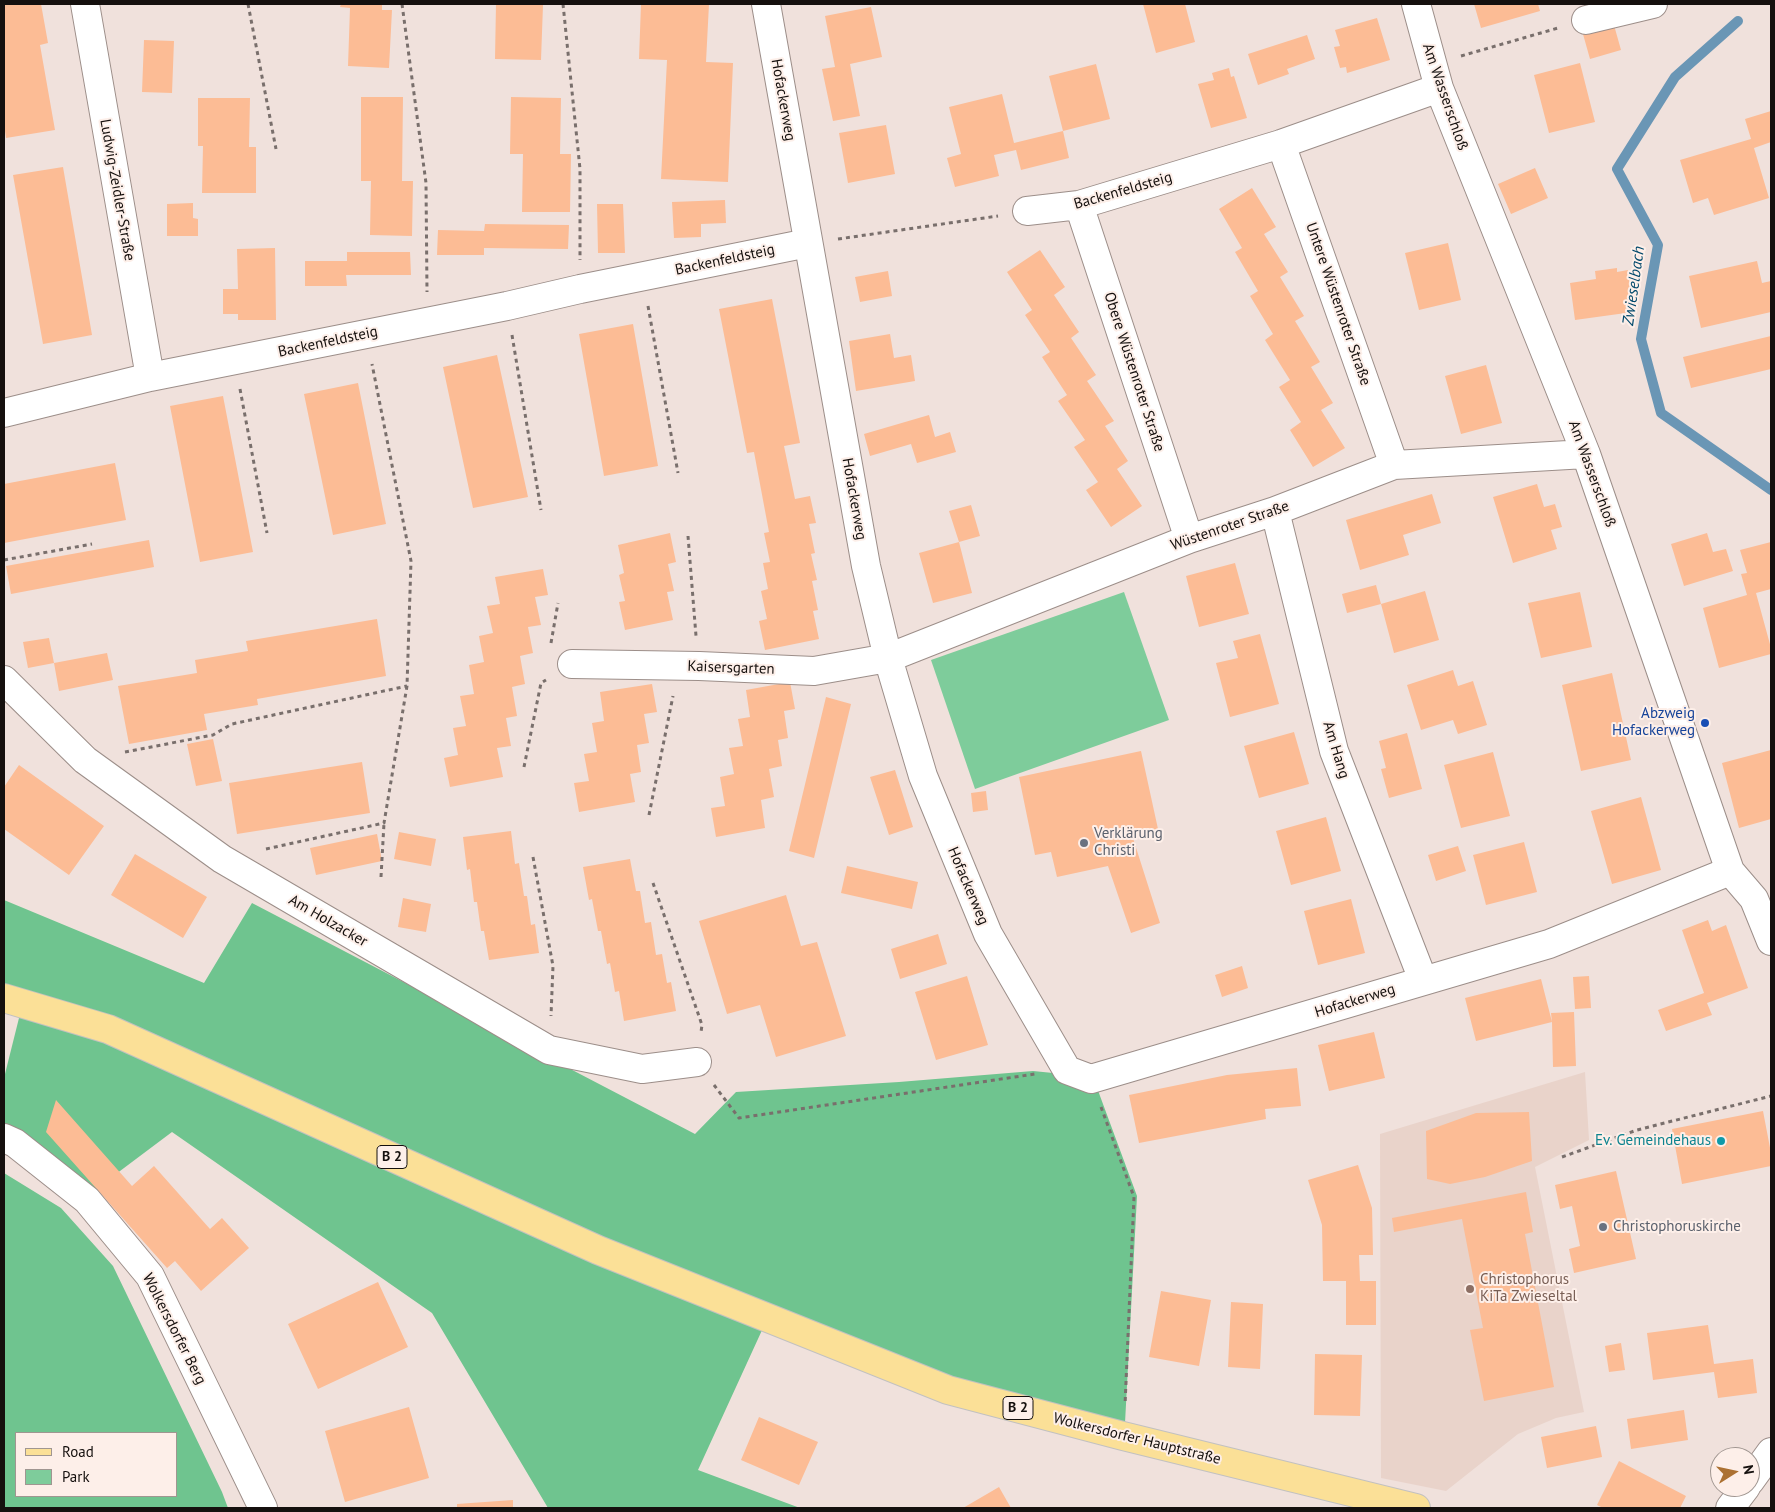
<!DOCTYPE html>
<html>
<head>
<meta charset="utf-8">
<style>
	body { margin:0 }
	#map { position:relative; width:1775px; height:1512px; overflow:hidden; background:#f0e1dc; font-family:"PT Sans",sans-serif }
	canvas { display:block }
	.frame { position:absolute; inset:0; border:5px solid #15100e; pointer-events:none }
	.legend { position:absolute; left:15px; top:1432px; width:162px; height:65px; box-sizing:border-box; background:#fdefe9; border:1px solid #a09691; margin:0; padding:6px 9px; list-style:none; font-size:15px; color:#15100e }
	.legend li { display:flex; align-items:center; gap:10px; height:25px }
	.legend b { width:25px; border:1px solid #a09691 }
	.north { position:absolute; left:1710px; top:1447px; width:50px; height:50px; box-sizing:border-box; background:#fdefe9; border:1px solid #a09691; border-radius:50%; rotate:80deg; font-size:14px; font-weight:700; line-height:20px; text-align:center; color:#15100e }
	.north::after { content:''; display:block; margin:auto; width:18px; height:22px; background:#ac7132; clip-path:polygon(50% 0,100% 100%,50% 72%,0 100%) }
</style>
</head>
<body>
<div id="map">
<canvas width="1775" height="1512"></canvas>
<div class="frame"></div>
<ul class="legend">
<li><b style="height:6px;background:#fbe097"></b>Road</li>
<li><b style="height:14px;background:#7ecc9b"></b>Park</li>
</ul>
<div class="north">N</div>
</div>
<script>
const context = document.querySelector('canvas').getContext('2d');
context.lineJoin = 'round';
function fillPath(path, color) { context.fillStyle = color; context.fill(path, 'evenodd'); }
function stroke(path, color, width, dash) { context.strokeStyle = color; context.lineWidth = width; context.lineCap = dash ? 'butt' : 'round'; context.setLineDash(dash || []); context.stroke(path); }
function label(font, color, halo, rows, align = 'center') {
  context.font = font + ' "PT Sans",sans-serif'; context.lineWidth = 4; context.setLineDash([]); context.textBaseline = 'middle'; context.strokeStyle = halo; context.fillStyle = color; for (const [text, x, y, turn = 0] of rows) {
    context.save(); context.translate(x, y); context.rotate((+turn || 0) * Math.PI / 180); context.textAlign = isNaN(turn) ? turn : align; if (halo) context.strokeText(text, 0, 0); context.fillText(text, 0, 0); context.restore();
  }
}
const built = new Path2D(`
	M1585 1072 1589 1140 1535 1167 1584 1412 1556 1418 1518 1434 1446 1491 1381 1478 1380 1134Z`);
const green = new Path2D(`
	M1124 592 1169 720 975 789 931 660Z`);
const forest = new Path2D(`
	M4 900 204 983 252 903 695 1134 736 1092 899 1082 1033 1071 1093 1077 1137 1196 1124 1442 763 1328 698 1470 800 1508H548L432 1313 172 1132 92 1192 4 1124V1078L25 994 4 989Z
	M4 1173 61 1208 113 1266 222 1492 228 1508H4ZM16 1433H176V1496H16Z`);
const stream = new Path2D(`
	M1738 21 1675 77 1617 169 1658 245 1641 339 1661 413 1771 490`);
const building = new Path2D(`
	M4 4H41L48 43 40 45 55 130 6 138 4 124Z
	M341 4H382V10H392L389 68 348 66 350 8 340 7Z
	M496 4 543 5 541 60 495 59Z
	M641 4H709L706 62 733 63 728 182 661 179 667 60 639 59Z
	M1143 4H1185L1195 42 1156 53Z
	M1474 4H1538L1540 11 1481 28Z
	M871 7 882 57 850 64 860 116 833 121 822 69 835 67 825 16Z
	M1377 18 1390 60 1347 73 1346 67 1340 68 1334 47 1340 46 1335 30Z
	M1612 18 1621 50 1590 59 1581 27Z
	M1307 35 1315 59 1287 69 1289 74 1258 85 1248 54Z
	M144 40 174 41 172 93 142 92Z
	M1580 63 1595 122 1549 133 1534 75Z
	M1096 64 1110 119 1063 131 1069 158 1021 170 1016 150 994 155 999 176 955 187 947 158 961 154 949 107 1002 94 1014 143 1063 131 1049 76Z
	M1229 68 1231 77 1234 76 1247 118 1211 128 1198 84 1214 80 1212 73Z
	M361 97H403L402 181H413L412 236 370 235 371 181H361Z
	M511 97 561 98 560 154H571L570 212H522L523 154H510Z
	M198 98H250L249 147H256V193H202L203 146H198Z
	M1771 111V142L1754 148 1769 198 1714 215 1708 198 1693 203 1680 160 1751 139 1745 119Z
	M886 125 895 174 848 183 839 133Z
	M63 167 92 335 43 344 13 175Z
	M1535 168 1548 198 1511 214 1498 184Z
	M1252 188 1276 227 1264 234 1288 272 1280 277 1304 316 1295 321 1320 362 1311 367 1333 403 1321 410 1345 448 1313 467 1290 430 1301 422 1279 387 1290 380 1265 340 1273 334 1250 296 1258 291 1235 252 1242 248 1219 209Z
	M725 200 726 223 701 224V237L674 238 672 202Z
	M193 203V218L198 219V236H167V204Z
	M597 204H623L625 253H598Z
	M485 224 569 225 568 249 484 248V255H437L438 230 484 231Z
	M1448 243 1461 300 1419 310 1405 253Z
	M275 248 276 320H238V314H223V289H238L237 249Z
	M1040 250 1065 287 1054 295 1079 332 1071 338 1096 375 1087 381 1114 421 1105 426 1128 461 1117 469 1142 506 1111 527 1086 490 1098 482 1074 447 1085 440 1058 401 1067 395 1042 357 1050 352 1025 315 1032 310 1007 272Z
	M347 252H410L411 275H346L347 286H305V261H347Z
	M1757 261 1762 283 1771 281V312L1701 328 1689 276Z
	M1617 268V272L1628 270 1633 312 1575 320 1570 283 1596 279 1595 271Z
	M888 271 892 296 860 302 855 277Z
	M772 299 800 443 784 446 795 499 810 496 816 523 809 524 815 553 811 554 817 580 812 581 818 610 813 611 819 639 765 650 759 621 767 619 761 591 768 589 763 563 770 562 764 533 769 532 754 452 747 453 719 309Z
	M633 324 658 466 604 476 579 334Z
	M890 334 894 358 911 355 915 381 856 391 849 341Z
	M1771 336V369L1691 388 1683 357Z
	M497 355 528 497 473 508 443 367Z
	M1486 365 1502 423 1461 434 1445 376Z
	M358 383 386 524 333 535 304 394Z
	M223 396 253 552 200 562 170 406Z
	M929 415 935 437 950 432 956 452 917 463 911 444 870 456 864 434Z
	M115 463 126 520 4 543V484Z
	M1537 484 1544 507 1555 504 1562 527 1551 530 1557 549 1513 563 1493 497Z
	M1432 494 1441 523 1403 535 1409 555 1360 570 1346 520Z
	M971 505 980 536 959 542 972 593 933 603 919 553 959 542 949 511Z
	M670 533 676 562 668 564 674 591 667 592 673 620 625 630 619 602 625 601 619 575 624 573 618 545Z
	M1707 533 1713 552 1726 549 1733 571 1684 586 1671 544Z
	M149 540 154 567 11 594 6 566Z
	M1771 542V589L1756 593 1771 648V654L1719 668 1703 608 1747 595 1741 574 1747 573 1740 550Z
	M1235 563 1249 614 1199 627 1186 576Z
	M543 569 548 595 535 597 541 625 528 627 533 653 520 656 525 684 512 687 517 716 506 718 511 746 497 748 503 777 450 787 444 758 458 755 453 728 466 726 460 696 474 694 469 665 484 662 479 636 493 633 487 606 500 604 495 577Z
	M1376 585 1381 604 1347 613 1342 594Z
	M1425 591 1439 640 1394 653 1381 604Z
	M1580 592 1592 647 1541 658 1528 603Z
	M377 619 386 676 257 699 258 705 204 714 207 730 129 744 118 686 197 673 195 660 248 651 246 641Z
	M1260 634 1279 704 1230 717 1216 663 1238 658 1233 641Z
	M49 638 54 663 107 653 113 680 59 691 54 663 28 668 23 642Z
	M1453 670 1458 686 1473 681 1487 725 1458 734 1453 720 1421 730 1407 685Z
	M1612 673 1631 760 1581 771 1562 685Z
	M790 682 795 709 784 711 788 738 778 740 782 766 769 769 774 797 761 800 765 828 716 837 711 808 725 806 720 777 734 774 729 748 743 746 738 719 750 717 746 690Z
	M652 684 657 712 644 714 649 743 637 745 641 772 630 774 635 802 579 812 574 783 589 781 584 754 597 752 592 723 604 721 600 692Z
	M826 697 851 704 814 858 789 851Z
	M1294 732 1309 784 1259 798 1244 746Z
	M1407 733 1422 789 1389 798 1381 769 1386 768 1379 741Z
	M213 739 222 781 196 786 187 744Z
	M1771 750V819L1739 828 1722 763Z
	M1141 751 1158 829 1132 835 1160 923 1131 933 1108 866 1057 877 1051 852 1035 855 1019 777Z
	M1493 752 1510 816 1461 828 1444 765Z
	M362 762 370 813 237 834 229 783Z
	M19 765 104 826 69 875 4 829V787Z
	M895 770 913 827 889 835 870 777Z
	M986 791 988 810 973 812 971 793Z
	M1641 797 1661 870 1612 884 1591 811Z
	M1326 817 1341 871 1291 885 1276 831Z
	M511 831 515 864 519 863 524 896H527L531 925 535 924 539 953 489 960 484 931H481L477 902H474L470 869 467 870 463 837Z
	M399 832 436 839 431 866 394 859Z
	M377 834 382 861 316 875 310 848Z
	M1524 842 1537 892 1486 905 1473 855Z
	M1458 846 1466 871 1436 881 1428 855Z
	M135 854 207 897 183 938 111 895Z
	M630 859 636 891H640L645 923 651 922 656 955 662 954 667 983 671 982 676 1011 624 1021 619 991 615 992 610 963 607 964 601 931H598L592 899 589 900 583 867Z
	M847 866 918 882 912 909 841 893Z
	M786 895 801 946 817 942 846 1036 776 1057 760 1005 727 1014 699 921Z
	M403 898 431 904 426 932 398 927Z
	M1351 899 1365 953 1318 965 1304 911Z
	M1708 920 1712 931 1726 925 1748 988 1707 1003 1712 1015 1666 1031 1658 1010 1704 993 1682 930Z
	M938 934 947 964 900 979 891 949Z
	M1242 966 1248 988 1222 997 1215 975Z
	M967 976 988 1045 936 1060 915 992Z
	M1589 976 1591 1008 1575 1009 1573 977Z
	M1541 979 1552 1022 1551 1013 1574 1012 1576 1066 1553 1067 1552 1022 1476 1041 1465 998Z
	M1374 1032 1385 1078 1329 1091 1318 1045Z
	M1297 1068 1301 1106 1265 1109 1266 1119 1139 1143 1129 1095 1227 1075Z
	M56 1100 132 1186 154 1166 210 1229 222 1218 249 1248 201 1291 175 1261 167 1268 46 1132Z
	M1763 1111 1771 1153V1166L1682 1184 1672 1129Z
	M1529 1112 1532 1161 1485 1177 1450 1184 1427 1179 1426 1131 1476 1113Z
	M1358 1165 1372 1208 1373 1255H1359L1360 1281H1376V1325H1346V1281H1323L1322 1225 1308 1180Z
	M1616 1171 1636 1259 1574 1273 1569 1249 1580 1246 1572 1206 1560 1209 1555 1185Z
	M1526 1192 1533 1232 1525 1234 1554 1387 1484 1401 1470 1330 1483 1328 1462 1219 1394 1232 1392 1218Z
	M378 1282 408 1347 318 1389 288 1324Z
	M1161 1291 1211 1300 1199 1366 1149 1357Z
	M1231 1302 1263 1304 1260 1369 1228 1367Z
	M1708 1325 1714 1364 1753 1359 1757 1393 1718 1398 1714 1372 1653 1380 1647 1333Z
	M1621 1343 1625 1370 1609 1372 1605 1346Z
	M1315 1354 1362 1355 1360 1416 1314 1415Z
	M409 1407 429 1478 345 1502 325 1431Z
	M1684 1410 1688 1440 1631 1449 1627 1419Z
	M759 1417 818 1442 799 1485 741 1460Z
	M1596 1426 1602 1457 1547 1468 1541 1437Z
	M1619 1461 1686 1496 1680 1508H1603L1597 1505Z
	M999 1487 1011 1508H963Z
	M513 1500V1508H457V1504Z`);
const path = new Path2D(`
	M248 4 276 149
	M402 4 426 183 427 292
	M563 4 580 169V260
	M1461 56 1558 28
	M838 239 998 216
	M648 306 678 473
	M512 335 541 510
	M240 389 267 533
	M688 536 696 636
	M4 560 92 544
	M551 643 558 603
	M125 752 213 735 232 724 407 686
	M524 767 541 683 546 680
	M649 815 673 696
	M266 849 384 823 407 686 411 561 372 364
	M533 857 553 966 551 1016
	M381 877 384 823
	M653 883 702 1025 701 1032
	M714 1085 739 1118 1035 1074
	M1101 1107 1134 1197 1125 1405
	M1562 1157 1637 1130 1771 1096`);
const minor = new Path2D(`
	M85 4 150 377
	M766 4 866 566 888 658 923 776 988 934 1067 1070 1091 1079 1549 944 1730 871
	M1416 4 1439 88 1586 454 1730 871 1754 899 1771 941
	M1586 20 1653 4
	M1281 144 1394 465
	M1079 205 1189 539
	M1027 211 1079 205 1281 144 1439 88
	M4 413 150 377 507 306 580 289 808 243
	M1275 511 1334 751 1423 980
	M572 664 699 666 814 671 888 658 1189 539 1275 511 1394 465 1586 454
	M4 680 85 760 222 859 549 1050 642 1069 697 1062
	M4 1138 15 1143 87 1200 150 1276 263 1508
	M1750 1481 1771 1452
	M1730 1508 1746 1487`);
const major = new Path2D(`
	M4 998 108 1029 598 1250 948 1390 1123 1436 1416 1508`);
const markers = [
	[1705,723,5,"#1a4fb4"],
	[1084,843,5,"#6b7280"],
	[1721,1141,5,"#0f9aa8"],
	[1603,1227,5,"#6b7280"],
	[1470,1289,5,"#8d6e63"]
];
const shields = [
	[392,1157,30],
	[1018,1408,30]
];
const shieldNames = [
	["B 2",392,1157],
	["B 2",1018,1408]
];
const streetNames = [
	["Am Wasserschloß",1445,97,71],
	["Hofackerweg",783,100,80],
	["Ludwig-Zeidler-Straße",117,190,80],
	["Backenfeldsteig",1123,191,-16],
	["Backenfeldsteig",725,260,-12],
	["Untere Wüstenroter Straße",1338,304,71],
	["Backenfeldsteig",328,342,-12],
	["Obere Wüstenroter Straße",1134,372,72],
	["Am Wasserschloß",1592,474,70],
	["Hofackerweg",854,499,80],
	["Wüstenroter Straße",1230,526,-19],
	["Kaisersgarten",731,668,2],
	["Am Hang",1336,750,73],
	["Hofackerweg",968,886,67],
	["Am Holzacker",328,921,30],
	["Hofackerweg",1355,1001,-17],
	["Wolkersdorfer Berg",174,1329,63],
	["Wolkersdorfer Hauptstraße",1137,1439,14]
];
const transitNames = [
	["Abzweig",1695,714],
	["Hofackerweg",1695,731]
];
const worshipNames = [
	["Verklärung",1094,834],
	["Christi",1094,851],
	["Christophoruskirche",1613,1227]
];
const cultureNames = [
	["Ev. Gemeindehaus",1711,1141]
];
const educationNames = [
	["Christophorus",1480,1280],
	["KiTa Zwieseltal",1480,1297]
];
const waterNames = [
	["Zwieselbach",1634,286,-82]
];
fillPath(built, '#e9d3ca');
fillPath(green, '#7ecc9b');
fillPath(forest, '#6fc48f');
stroke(stream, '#6a96b5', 10);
fillPath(building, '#fcbc95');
stroke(minor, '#9c8e89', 30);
stroke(major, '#c2c1c0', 30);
stroke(path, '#796f6c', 3, [4, 4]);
stroke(minor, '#fff', 28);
stroke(major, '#fbe097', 28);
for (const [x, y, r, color] of markers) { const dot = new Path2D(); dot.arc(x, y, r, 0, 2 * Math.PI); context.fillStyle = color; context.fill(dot); stroke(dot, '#fdefe9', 2); }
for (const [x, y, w] of shields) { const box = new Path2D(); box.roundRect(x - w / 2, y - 11.5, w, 23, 4); context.fillStyle = '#fdefe9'; context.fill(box); stroke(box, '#15100e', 1); }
label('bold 14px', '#15100e', null, shieldNames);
label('15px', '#15100e', '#fdefe9', streetNames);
label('15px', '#164399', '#fdefe9', transitNames, 'right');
label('15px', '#5b616d', '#fdefe9', worshipNames, 'left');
label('15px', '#0d838f', '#fdefe9', cultureNames, 'right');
label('15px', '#785e54', '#fdefe9', educationNames, 'left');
label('italic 16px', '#00486b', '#fdefe9', waterNames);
</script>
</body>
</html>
